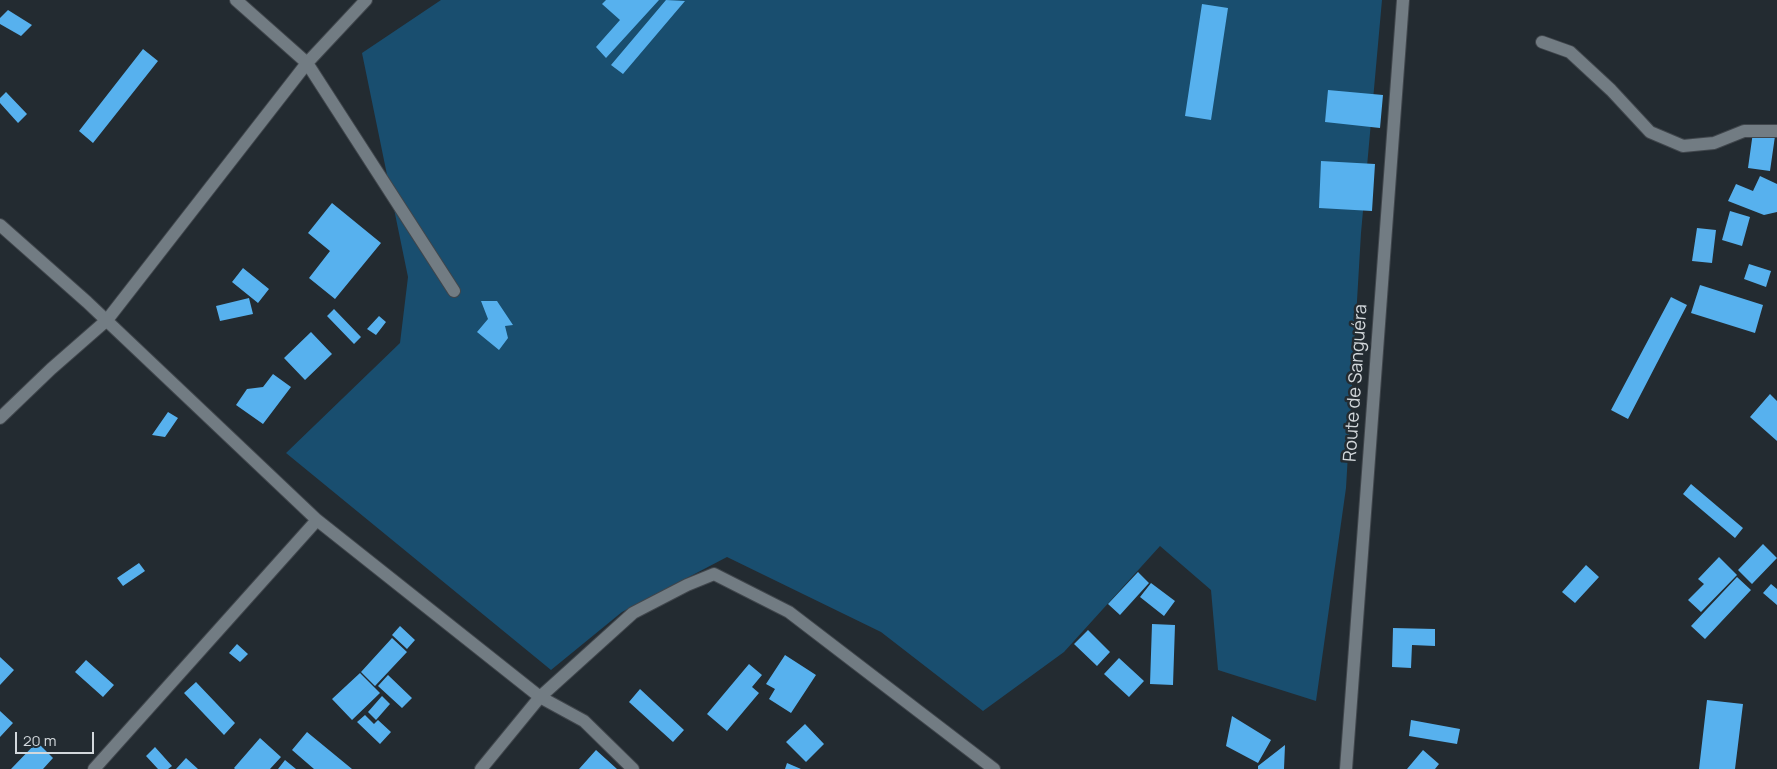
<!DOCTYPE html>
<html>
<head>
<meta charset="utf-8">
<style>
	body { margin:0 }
	#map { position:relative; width:1777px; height:769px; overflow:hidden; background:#232b31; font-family:Manrope,sans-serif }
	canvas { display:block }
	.scale { position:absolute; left:15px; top:732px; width:79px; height:22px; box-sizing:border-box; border:2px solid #d3d8dc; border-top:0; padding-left:6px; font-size:15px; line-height:18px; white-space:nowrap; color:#d3d8dc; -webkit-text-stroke:4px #232b31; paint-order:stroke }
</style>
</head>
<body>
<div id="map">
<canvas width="1777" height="769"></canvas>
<div class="scale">20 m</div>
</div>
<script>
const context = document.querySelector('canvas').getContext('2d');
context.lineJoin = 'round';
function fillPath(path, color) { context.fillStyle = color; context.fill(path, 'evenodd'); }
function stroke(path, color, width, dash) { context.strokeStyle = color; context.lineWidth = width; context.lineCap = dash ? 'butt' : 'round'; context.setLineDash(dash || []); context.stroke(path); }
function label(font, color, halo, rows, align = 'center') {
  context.font = font + ' Manrope,sans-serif'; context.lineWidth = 5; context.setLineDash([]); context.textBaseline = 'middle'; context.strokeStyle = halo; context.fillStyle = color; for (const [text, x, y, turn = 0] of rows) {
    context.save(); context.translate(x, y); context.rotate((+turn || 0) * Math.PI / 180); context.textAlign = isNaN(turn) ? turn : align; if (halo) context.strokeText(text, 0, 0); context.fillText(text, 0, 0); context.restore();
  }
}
const green = new Path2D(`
	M441 0H1382L1361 233 1346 488 1316 701 1218 670 1211 590 1160 546 1064 652 983 711 881 632 727 557 622 612 551 670 286 453 400 343 408 277 362 53Z`);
const building = new Path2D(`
	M606 0H659L606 58 596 47 620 20 602 4Z
	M666 0 685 1 623 74 611 65Z
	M1202 4 1228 8 1211 120 1185 116Z
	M8 10 32 25 21 36 0 24V18Z
	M143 49 158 61 93 143 79 131Z
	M1328 90 1383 95 1380 128 1325 122Z
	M6 92 27 114 18 123 0 103V98Z
	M1753 132 1775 136 1770 171 1748 168Z
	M1321 161 1375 164 1372 211 1319 208Z
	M1760 176 1777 184V212L1764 215 1728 201 1736 184 1753 191Z
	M332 203 381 243 335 299 309 278 330 251 308 233Z
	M1730 211 1750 217 1742 246 1722 240Z
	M1697 228 1716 230 1712 263 1692 261Z
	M1749 264 1771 271 1766 287 1744 279Z
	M243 268 269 289 258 303 232 282Z
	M1700 285 1763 305 1755 333 1691 313Z
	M1671 297 1687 305 1628 419 1611 410Z
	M249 298 253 314 220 321 216 306Z
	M481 301H497L513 325 505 326 508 338 499 350 477 332 488 319Z
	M334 309 361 337 354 344 327 316Z
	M379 316 386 322 376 335 367 329Z
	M311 332 332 354 305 380 284 358Z
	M273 374 291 387 263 424 236 405 247 389 263 387Z
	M1770 394 1777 401V441L1750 417Z
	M168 412 178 418 165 437 152 435Z
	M1691 484 1743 528 1735 538 1683 494Z
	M1763 544 1777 558 1752 584 1738 570Z
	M1719 557 1737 575 1701 612 1688 600 1704 584 1698 579Z
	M139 563 145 571 123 586 117 578Z
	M1586 565 1599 577 1575 603 1562 592Z
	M1138 572 1149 583 1120 615 1108 604Z
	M1737 577 1751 590 1705 639 1691 626Z
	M1151 583 1175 601 1164 616 1140 597Z
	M1771 584 1777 589V605L1763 593Z
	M1152 624 1175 625 1173 685 1150 684Z
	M400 626 415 640 407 649 392 635Z
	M1393 628 1435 629V646L1412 645 1411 668 1392 667Z
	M1088 630 1110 652 1097 666 1074 644Z
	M392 638 407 652 375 686 361 672Z
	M237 644 248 654 240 662 229 653Z
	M785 655 816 675 791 713 769 699 775 689 766 684Z
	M0 657 14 670 0 685Z
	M1119 658 1144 681 1129 697 1104 674Z
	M86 660 114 685 103 697 75 672Z
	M749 664 762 675 752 687 759 693 727 731 707 714Z
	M360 673 380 693 352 720 332 699Z
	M388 675 412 698 402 708 378 686Z
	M196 682 235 723 224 735 184 693Z
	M640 689 684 730 673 742 629 702Z
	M382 696 390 704 376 720 368 712Z
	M1707 700 1743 704 1735 769H1699Z
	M0 711 13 723 0 737Z
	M365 715 374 724 378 720 391 732 380 744 357 722Z
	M1232 716 1271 740 1258 763 1226 746Z
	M1411 720 1460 729 1457 744 1409 736Z
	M805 724 824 744 806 762 786 742Z
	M307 732 352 769H314L292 750Z
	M260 738 281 757 270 769H235L234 768Z
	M37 742 53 758 43 769H11Z
	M1285 745 1284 769H1258V766Z
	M155 747 172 766 168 769H158L146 756Z
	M596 750 617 769H579Z
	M1423 750 1439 764 1435 769H1407Z
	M186 758 198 769H176Z
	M285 760 296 769H278Z
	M787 763 801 769H785Z`);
const street = new Path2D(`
	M236 0 307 63 454 291
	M1542 42 1570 52 1611 90 1650 132 1683 146 1714 143 1744 131H1777
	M0 225 87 302 317 520 540 697 584 721 633 769
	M0 418 51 369 107 320 307 63 366 0
	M94 769 317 520
	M481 769 540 697 633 613 687 585 714 574 789 612 994 769`);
const secondary = new Path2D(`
	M1346 769 1403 0`);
const streetNames = [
	["Route de Sanguéra",1356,383,-86]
];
fillPath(green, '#194e6f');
fillPath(building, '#57b1ee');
stroke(street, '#40464c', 14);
stroke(secondary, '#40464c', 14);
stroke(street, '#727c83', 12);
stroke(secondary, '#727c83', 12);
label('18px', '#d3d8dc', '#232b31', streetNames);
</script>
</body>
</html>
